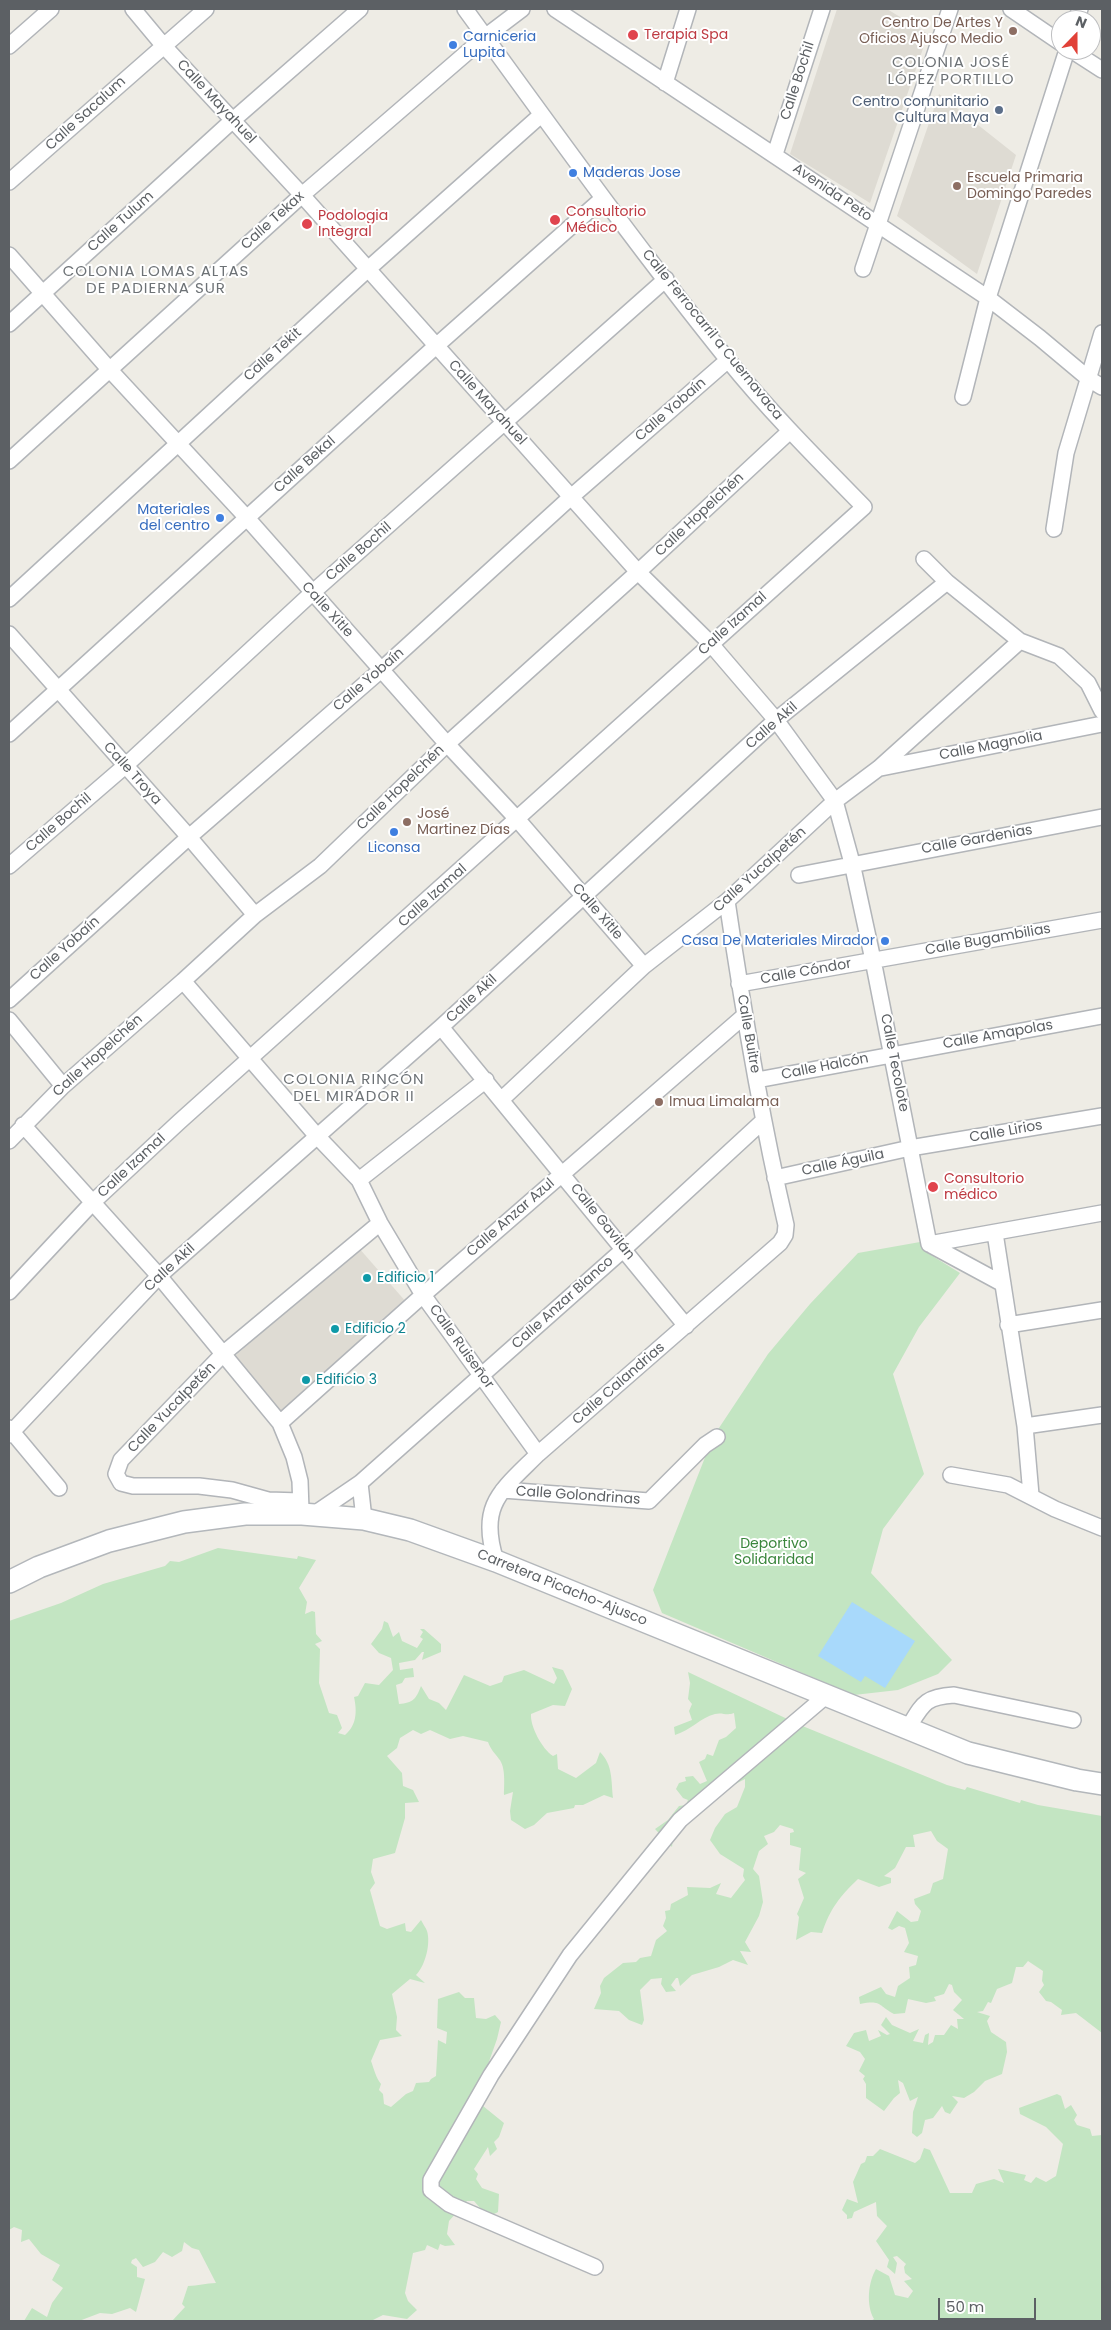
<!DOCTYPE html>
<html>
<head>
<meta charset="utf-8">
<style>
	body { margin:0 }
	#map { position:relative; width:1111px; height:2330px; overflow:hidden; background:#eeece5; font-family:Poppins,sans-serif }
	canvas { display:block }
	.frame { position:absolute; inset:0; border:10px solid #5c6064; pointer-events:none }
	.north { position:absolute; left:1051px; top:10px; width:50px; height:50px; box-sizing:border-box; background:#fff; border:1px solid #bebfc1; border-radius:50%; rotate:22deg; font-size:14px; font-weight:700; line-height:20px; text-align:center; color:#5c6064 }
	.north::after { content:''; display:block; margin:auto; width:18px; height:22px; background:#e14138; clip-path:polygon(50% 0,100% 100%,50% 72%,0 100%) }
	.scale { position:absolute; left:938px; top:2298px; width:98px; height:22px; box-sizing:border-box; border:2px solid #5c6064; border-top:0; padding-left:6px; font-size:15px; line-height:18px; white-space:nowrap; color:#5c6064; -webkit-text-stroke:4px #fff; paint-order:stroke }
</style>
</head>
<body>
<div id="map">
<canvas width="1111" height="2330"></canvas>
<div class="frame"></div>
<div class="north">N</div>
<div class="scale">50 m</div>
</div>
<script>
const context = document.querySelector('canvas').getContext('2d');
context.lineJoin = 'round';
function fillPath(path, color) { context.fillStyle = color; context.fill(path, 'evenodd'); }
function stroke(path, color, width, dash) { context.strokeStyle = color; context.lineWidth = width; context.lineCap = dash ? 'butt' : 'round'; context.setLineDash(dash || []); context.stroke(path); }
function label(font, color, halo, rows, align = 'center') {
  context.font = font + ' Poppins,sans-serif'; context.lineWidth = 4; context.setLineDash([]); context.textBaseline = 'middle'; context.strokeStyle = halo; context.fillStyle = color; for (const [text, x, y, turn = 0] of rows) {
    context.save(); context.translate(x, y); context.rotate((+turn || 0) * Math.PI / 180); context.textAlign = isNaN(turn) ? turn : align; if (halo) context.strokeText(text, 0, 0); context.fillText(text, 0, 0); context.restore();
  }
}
const education = new Path2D(`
	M837 9H887L928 34 870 203 790 154Z
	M939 94 1016 155 977 274 897 216Z
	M358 1247 407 1303 285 1417 235 1356Z`);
const green = new Path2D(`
	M920 1242 926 1252 960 1273 919 1327 893 1374 924 1474 883 1529 871 1573 952 1660 938 1674 898 1690 854 1695 662 1613 653 1590 713 1437 768 1354 810 1304 858 1253Z
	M218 1548 297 1559 298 1556 316 1560 299 1588 307 1602 305 1614 312 1611 315 1612 316 1634 322 1641 315 1644 320 1649 319 1683 329 1713 337 1715 342 1728 338 1733 345 1735C357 1725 357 1711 354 1697L358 1696 365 1683 379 1685 393 1670 391 1658 379 1653 371 1644 382 1629 384 1621 388 1623 393 1637 399 1632 402 1641 417 1648 423 1639 420 1637 423 1632 420 1629H424L441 1644V1652L422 1660 424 1652H422L415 1660 399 1663 400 1670 413 1668 414 1677 405 1678 402 1683 396 1685 399 1704C413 1703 416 1699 421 1686L429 1699 439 1703 446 1710 464 1675 490 1686 502 1682 504 1676 524 1670 554 1684 557 1678 552 1667 563 1670 572 1689 565 1706 553 1705 531 1714C530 1726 542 1749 553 1756L557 1754 558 1769 576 1778 596 1763 600 1752C613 1765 611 1780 613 1798L604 1795 583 1805H575L574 1808 547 1813 534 1825 525 1829 511 1820 510 1811 513 1792 504 1795C504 1785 506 1767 499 1759 494 1752 491 1750 488 1742L463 1736 450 1739 430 1730 421 1734 413 1730 400 1738 397 1748 387 1756 402 1773 403 1786 413 1790 419 1802 405 1803V1818L395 1853 373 1859 371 1872 375 1883 370 1890 380 1926 387 1929 405 1923 406 1931 411 1932 421 1920C423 1924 426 1928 427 1931 431 1944 425 1966 416 1975L425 1983 410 1979 392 1994 397 2017 396 2030 402 2036 380 2040 371 2061C374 2069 376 2078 381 2084L379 2090 383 2094 384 2104 391 2107 406 2094 413 2091 416 2083 429 2082 431 2079 436 2076 438 2040 446 2044 447 2032 437 2028 438 1999 459 1992 465 1998H474L476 2018 486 2019 495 2015 501 2022 497 2039 473 2107 483 2106 504 2123 499 2137 494 2142 497 2149 490 2156 488 2147 474 2169 478 2174 476 2179 482 2188 499 2194 498 2212 488 2217 474 2201H467L449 2221 447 2234 455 2245 445 2246 440 2244 438 2250 427 2245 425 2250 413 2253 405 2293 408 2301 417 2310 407 2319 383 2315 371 2321H172L185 2307 182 2304 188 2286C198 2286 206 2283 216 2283L199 2250 192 2248 184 2242 182 2251 172 2257 163 2252 155 2262 143 2267 136 2258 132 2260 131 2263 137 2267V2277L145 2279 136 2312 130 2308 112 2314 100 2313 79 2321H24L32 2308 47 2317 52 2303 63 2288 52 2280 60 2265 41 2254 29 2239 21 2242 22 2230 14 2227 9 2230V1621L61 1603 103 1584 165 1566 170 1561 179 1562Z
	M688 1672 800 1725 947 1785 965 1790 967 1787 1020 1803 1021 1800 1038 1805 1102 1816V2033L1076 2013 1061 2015 1062 2010 1051 2002 1046 2001 1039 1992 1044 1985 1042 1981 1043 1971 1028 1961 1023 1967H1016L1012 1983 997 1989 991 2003 988 2002 983 2011 977 2012 990 2016 987 2021 991 2032 1006 2042 1007 2052 1002 2074 985 2081 974 2092 964 2098 952 2096 958 2102 950 2114 945 2112 942 2106 933 2118 925 2120 922 2133 917 2137 912 2133 913 2112 918 2097 910 2101 903 2083 898 2080 900 2093 894 2098 884 2111 866 2098V2084L863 2079 865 2076 859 2071 865 2059 860 2052 846 2046 854 2033 866 2030 869 2041 881 2036 878 2030 887 2035 890 2034 881 2025 886 2017 892 2025 910 2033 919 2029 913 2041 923 2043 925 2035 929 2033 928 2045 933 2042 935 2035H944L951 2025 958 2029 957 2019H964L953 2010 962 2000 954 1992 952 1985 949 1984 944 1994 934 1997 936 2001 926 2003 908 1999 905 2013 894 2014C877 2005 882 2000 860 2004L859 1997 881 1987 886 1994 895 1997 898 1986 910 1978 909 1967 916 1965 918 1956 904 1952 909 1943 905 1928 899 1926 892 1930 888 1928 897 1911 911 1922 918 1921 921 1911 915 1904 914 1899 930 1893 933 1883 943 1879 948 1849 937 1841 931 1831 913 1835 915 1847H906L895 1868 884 1876 891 1878V1883L879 1887 858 1879C840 1896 830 1909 822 1933L811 1932 796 1940 799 1917 797 1914 804 1898 798 1879 806 1873 799 1870 801 1848 790 1845V1833L794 1832 793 1829 780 1825 774 1832 764 1836 768 1844 759 1851 753 1869 759 1876 763 1902 759 1916 745 1942 751 1952 740 1951 748 1965 733 1960 719 1967 692 1975 680 1986 678 1978H676L671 1985 676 1991 666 1992 661 1984 662 1978 651 1979 640 1990 644 2020 642 2025 629 2020 619 2011 594 2009 601 1993 600 1986 604 1978 623 1963 636 1962 640 1958 651 1956 656 1940 667 1931 663 1926 666 1918 665 1911 670 1910 671 1904 688 1895 687 1887 710 1888 721 1883 716 1894 731 1898 745 1880 743 1876 744 1869 720 1854 710 1840 715 1828 725 1814 737 1807 745 1787V1779L718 1793H710L673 1838 672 1847 655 1829 668 1820 679 1806 686 1805 688 1800 683 1798 676 1789 679 1783 686 1781 685 1777 693 1776 700 1784 707 1781 699 1762 705 1759 707 1754 713 1756 719 1740 726 1737 736 1728 734 1713C727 1716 722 1712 715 1714 700 1718 691 1730 675 1735L674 1727 692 1720 689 1711 692 1704 688 1699 690 1683Z
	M1057 2094 1061 2096 1065 2109 1071 2105 1077 2115 1074 2120 1077 2125 1090 2129 1092 2136 1102 2135V2321H871L874 2319C866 2305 868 2283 876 2269L889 2276 895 2295 908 2298 913 2291 904 2281 912 2279 905 2273 904 2267 906 2264 897 2256 893 2257 897 2263 895 2274 887 2267 889 2260 876 2241 887 2226 877 2216 876 2202 854 2212 852 2218 847 2219V2215L842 2210 847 2199 858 2203 853 2182 861 2164 865 2162 867 2156H873L880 2149 915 2163 920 2159 924 2148 930 2150 950 2193H972L976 2184 994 2179 1004 2183 998 2169 1026 2175 1024 2180 1031 2183 1036 2177 1046 2182 1056 2176 1063 2144 1046 2127 1020 2114 1019 2108Z`);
const water = new Path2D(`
	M852 1602 915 1641 885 1688 865 1676 861 1682 818 1656Z`);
const street = new Path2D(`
	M133 9 163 45 302 195 638 572 710 643 776 720 835 801 852 863 873 960 929 1244
	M555 9 988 298 1040 338 1089 379 1102 387
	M1011 9 1061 43
	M1076 20 1080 9
	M9 46 51 9
	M1071 50 1102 70
	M665 83 688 9
	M775 154 822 9
	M9 182 206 9
	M9 255 109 369 247 518 447 744 517 819 644 966
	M863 269 950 9
	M9 324 233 120 360 9
	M963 397 988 298 1067 50
	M9 461 302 195 485 37 522 9
	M1054 529 1066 453 1102 333
	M924 559 947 582 1020 641 1059 656 1088 683 1102 711
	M9 599 368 269 541 115
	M9 634 189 837 255 915
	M9 734 436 346 602 199
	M881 768 1102 724
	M9 866 125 766 312 593 666 279
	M799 875 1102 817
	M183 981 316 1135 359 1180 380 1223 423 1295 538 1454
	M739 984 1102 920
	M9 1000 189 837 381 670 571 497 728 360
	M9 1020 63 1086
	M441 1027 686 1326
	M757 1080 1102 1016
	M501 1100 644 966 727 901 835 801 879 768 1020 641
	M23 1125 159 1276 280 1423 294 1457 300 1481 301 1510
	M9 1141 63 1086 183 981 255 915 320 866 447 744 638 572 790 431
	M775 1178 910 1148 1102 1116
	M359 1180 486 1080
	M995 1233 1025 1426 1031 1495
	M929 1244 1102 1213
	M929 1244 1003 1284
	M9 1292 93 1202 179 1122 864 507C817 459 770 412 728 360 636 246 551 127 465 9
	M1008 1325 1102 1310
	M280 1423 423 1295 744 1016
	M1025 1426 1102 1415
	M9 1428 59 1488
	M9 1435 159 1276 441 1027 776 720 947 582
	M951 1475 1008 1485 1055 1509 1102 1528
	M360 1483 364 1519
	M503 1490 649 1501 705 1445 717 1437
	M300 1501 268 1500 232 1490 199 1486H133L121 1483 116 1474 121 1460 224 1353 380 1223
	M313 1515 360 1483 624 1249 763 1121
	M496 1561C478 1505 501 1491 538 1454L780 1243 785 1235 786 1225C761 1118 743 1010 727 901
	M908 1728C923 1704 924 1697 954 1695L1073 1720
	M595 2267 449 2204 431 2190V2180L491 2075 570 1955 680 1820 827 1695`);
const secondary = new Path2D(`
	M9 1582 39 1567 109 1541 184 1522 245 1514H302L364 1519 410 1530 496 1561 968 1753 1077 1780 1102 1784`);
const markers = [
	[1013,31,5,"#8d6e63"],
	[633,35,6,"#e0444e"],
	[453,45,5,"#3f7fe0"],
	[999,110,5,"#5c6f8a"],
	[573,173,5,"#3f7fe0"],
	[957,186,5,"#8d6e63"],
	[555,220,6,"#e0444e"],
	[307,224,6,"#e0444e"],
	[220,518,5,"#3f7fe0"],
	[407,822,5,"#8d6e63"],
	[394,832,5,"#3f7fe0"],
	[885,941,5,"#3f7fe0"],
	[659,1102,5,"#8d6e63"],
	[933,1187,6,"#e0444e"],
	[367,1278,5,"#0f9aa8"],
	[335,1329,5,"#0f9aa8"],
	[306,1380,5,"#0f9aa8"]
];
const educationNames = [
	["Centro De Artes Y",1003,23,"right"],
	["Oficios Ajusco Medio",1003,39,"right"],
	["Escuela Primaria",967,178],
	["Domingo Paredes",967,194],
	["José",417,814],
	["Martinez Días",417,830],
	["Imua Limalama",669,1102]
];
const healthNames = [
	["Terapia Spa",644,35],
	["Consultorio",566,212],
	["Médico",566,228],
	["Podologia",318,216],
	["Integral",318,232],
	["Consultorio",944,1179],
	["médico",944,1195]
];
const shopNames = [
	["Carniceria",463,37],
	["Lupita",463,53],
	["Maderas Jose",583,173],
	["Materiales",210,510,"right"],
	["del centro",210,526,"right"],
	["Liconsa",394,848,"center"],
	["Casa De Materiales Mirador",875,941,"right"]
];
const streetNames = [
	["Calle Bochil",798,81,-72],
	["Calle Mayahuel",216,102,47],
	["Calle Sacalum",86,114,-42],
	["Avenida Peto",832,193,34],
	["Calle Tekax",273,221,-42],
	["Calle Tulum",121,222,-42],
	["Calle Ferrocarril a Cuernavaca",712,335,51],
	["Calle Tekit",273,355,-42],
	["Calle Mayahuel",487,403,48],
	["Calle Yobaín",671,410,-41],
	["Calle Bekal",305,465,-42],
	["Calle Hopelchén",700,515,-43],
	["Calle Bochil",359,552,-41],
	["Calle Xitle",327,610,48],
	["Calle Izamal",733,624,-42],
	["Calle Yobaín",369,680,-41],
	["Calle Akil",772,726,-41],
	["Calle Magnolia",991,746,-11],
	["Calle Troya",132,774,48],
	["Calle Hopelchén",401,788,-44],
	["Calle Bochil",59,823,-41],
	["Calle Gardenias",977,840,-10],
	["Calle Yucalpetén",760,870,-42],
	["Calle Izamal",433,896,-42],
	["Calle Xitle",597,912,49],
	["Calle Bugambilias",988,940,-10],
	["Calle Yobaín",65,949,-42],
	["Calle Cóndor",806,972,-10],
	["Calle Akil",472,999,-43],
	["Calle Buitre",748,1034,80],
	["Calle Amapolas",998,1035,-10],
	["Calle Hopelchén",98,1056,-42],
	["Calle Tecolote",894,1063,79],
	["Calle Halcón",825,1067,-11],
	["Calle Lirios",1006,1132,-10],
	["Calle Águila",843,1163,-12],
	["Calle Izamal",132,1166,-43],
	["Calle Anzar Azul",511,1218,-41],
	["Calle Gavilán",602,1222,51],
	["Calle Akil",170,1268,-43],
	["Calle Anzar Blanco",563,1303,-42],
	["Calle Ruiseñor",461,1347,54],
	["Calle Calandrias",619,1384,-41],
	["Calle Yucalpetén",172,1408,-46],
	["Calle Golondrinas",578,1496,4],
	["Carretera Picacho-Ajusco",562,1588,22]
];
const serviceNames = [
	["Centro comunitario",989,102],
	["Cultura Maya",989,118]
];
const cultureNames = [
	["Edificio 1",377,1278],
	["Edificio 2",345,1329],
	["Edificio 3",316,1380]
];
const parkNames = [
	["Deportivo",774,1544],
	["Solidaridad",774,1560]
];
const neighbourhoodNames = [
	["COLONIA JOSÉ",951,63],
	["LÓPEZ PORTILLO",951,80],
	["COLONIA LOMAS ALTAS",156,272],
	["DE PADIERNA SUR",156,289],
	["COLONIA RINCÓN",354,1080],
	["DEL MIRADOR II",354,1097]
];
fillPath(education, '#dedbd3');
fillPath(green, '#c3e5c2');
fillPath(water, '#a8d9fb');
stroke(street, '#b2b5b9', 18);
stroke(secondary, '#b3b7bb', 24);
stroke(street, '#fff', 15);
stroke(secondary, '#fff', 21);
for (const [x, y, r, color] of markers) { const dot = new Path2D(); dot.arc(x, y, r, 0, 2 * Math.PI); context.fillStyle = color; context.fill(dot); stroke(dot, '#fff', 2); }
label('14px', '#785e54', '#fff', educationNames, 'left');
label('14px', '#be3a42', '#fff', healthNames, 'left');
label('14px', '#366cbe', '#fff', shopNames, 'left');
label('14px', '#5c6064', '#fff', streetNames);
label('14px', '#4e5e75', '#fff', serviceNames, 'right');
label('14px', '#0d838f', '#fff', cultureNames, 'left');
label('14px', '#3a863c', '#fff', parkNames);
context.letterSpacing = '1px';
label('15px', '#6d7276', '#fff', neighbourhoodNames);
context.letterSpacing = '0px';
</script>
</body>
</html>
